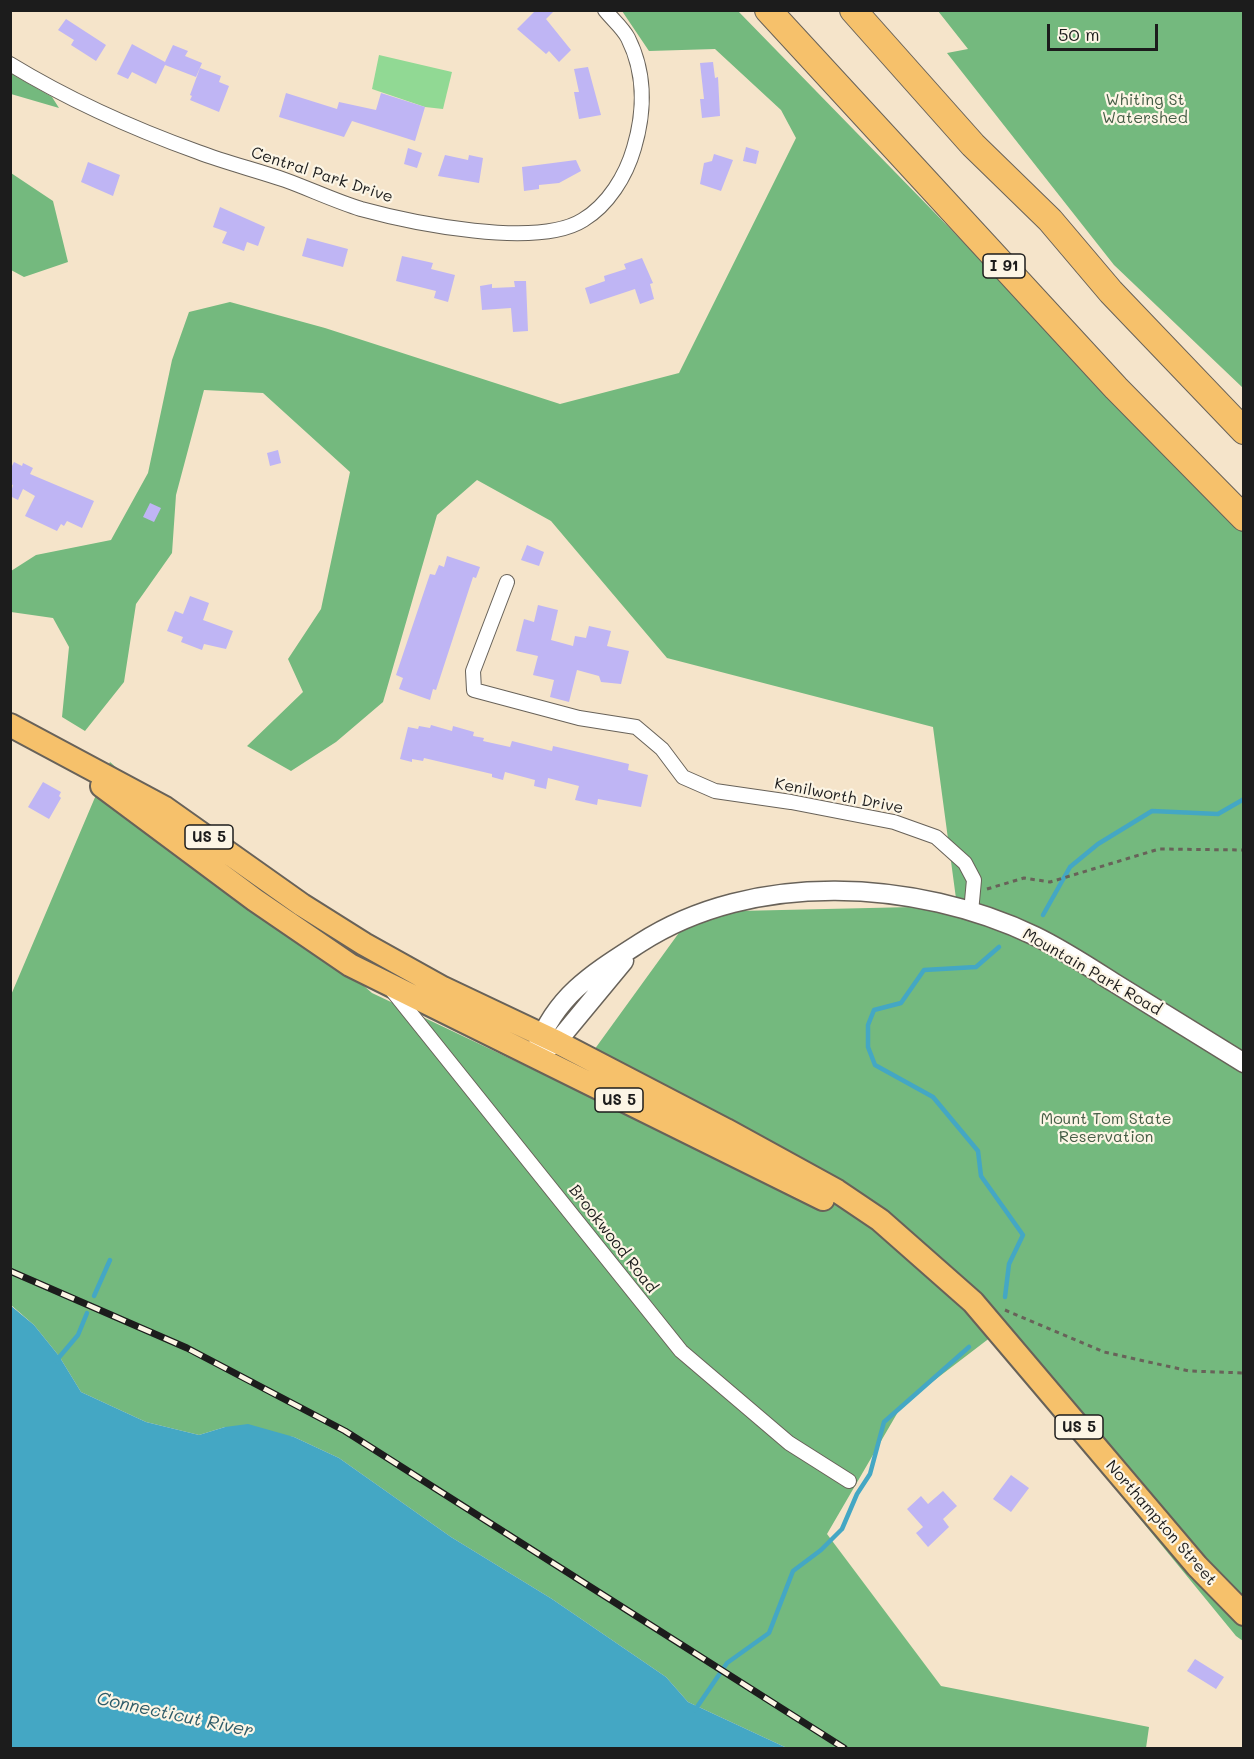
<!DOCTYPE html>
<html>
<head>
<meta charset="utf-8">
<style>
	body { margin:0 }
	#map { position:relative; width:1254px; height:1759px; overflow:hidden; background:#f5e4ca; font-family:Mali,sans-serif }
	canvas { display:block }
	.frame { position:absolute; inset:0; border:12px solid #1c1c1c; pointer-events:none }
	.scale { position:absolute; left:1047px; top:24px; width:111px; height:27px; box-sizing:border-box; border:3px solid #1c1c1c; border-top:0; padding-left:8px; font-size:18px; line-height:21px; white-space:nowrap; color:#1c1c1c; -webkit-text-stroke:4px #fcf5e5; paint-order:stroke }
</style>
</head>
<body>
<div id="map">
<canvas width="1254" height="1759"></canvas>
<div class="frame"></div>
<div class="scale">50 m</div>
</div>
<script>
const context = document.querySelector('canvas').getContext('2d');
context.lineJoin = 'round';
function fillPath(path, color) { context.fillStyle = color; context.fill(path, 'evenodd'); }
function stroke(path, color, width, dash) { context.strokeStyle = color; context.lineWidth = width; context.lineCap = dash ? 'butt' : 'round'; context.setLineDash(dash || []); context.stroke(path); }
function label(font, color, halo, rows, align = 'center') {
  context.font = font + ' Mali,sans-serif'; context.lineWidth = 4.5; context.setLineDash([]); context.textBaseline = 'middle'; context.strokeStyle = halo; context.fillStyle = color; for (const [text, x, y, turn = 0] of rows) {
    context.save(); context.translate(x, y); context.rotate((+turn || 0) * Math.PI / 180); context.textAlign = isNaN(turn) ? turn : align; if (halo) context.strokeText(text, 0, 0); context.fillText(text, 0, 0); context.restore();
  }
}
const green = new Path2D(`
	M379 55 452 72 443 109 425 107 372 89Z`);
const forest = new Path2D(`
	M622 11H738L1243 529V1641L1236 1636 991 1337 902 1405 827 1534 941 1686 1149 1727 1146 1748H787L688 1702 666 1677 552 1599 451 1537 339 1458 294 1437 225 1427 199 1435 146 1422 81 1392 59 1356 34 1325 11 1305V995L110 762 372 993 568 1086 694 912 957 906 933 727 667 658 551 521 477 480 437 515 383 702 336 742 291 771 247 746 303 692 288 659 321 609 350 472 263 393 204 390 176 495 172 553 136 604 124 682 85 731 62 717 69 647 53 618 11 612V571L36 555 111 540 148 473 172 360 189 312 230 302 325 328 560 404 679 373 796 138 781 110 715 49 649 51Z
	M938 11H1243V388L1114 265 947 53 968 49Z
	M10 73 52 97 59 108 11 94Z
	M11 173 53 201 68 262 24 277 11 270Z`);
const water = new Path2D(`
	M10 1305 34 1325 59 1356 81 1392 146 1422 199 1435 225 1427 248 1424 294 1437 339 1458 451 1537 552 1599 666 1677 688 1702 787 1748H11Z`);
const stream = new Path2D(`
	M1043 915 1070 867 1098 844 1152 811 1218 814 1244 799
	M999 947 976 967 924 970 901 1003 874 1010 868 1025V1047L875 1065 933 1097 978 1151 981 1176 1023 1235 1009 1264 1005 1297
	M94 1296 110 1260
	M56 1361 78 1335 87 1313
	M695 1710 727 1663 769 1633 793 1571 821 1550 842 1529 857 1494 870 1474 884 1422 969 1347`);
const building = new Path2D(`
	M536 10H555L546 19 571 50 559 62 549 51 546 54 517 29Z
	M66 19 106 45 96 61 71 45 74 40 58 30Z
	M132 44 165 62 173 45 188 51 185 56 202 63 196 77 165 65 156 84 132 72 128 79 117 74Z
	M713 62 715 78 718 77 720 116 702 118 700 99H704L700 63Z
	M588 67 601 115 579 119 574 92H579L574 69Z
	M200 68 221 76 219 82 229 86 219 112 190 100 192 96 190 95Z
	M286 93 337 109 339 102 376 110 381 93 425 107 415 141 352 121 344 137 279 117Z
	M746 147 759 151 756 164 743 161Z
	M408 148 422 153 417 168 404 164Z
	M714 154 733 160 721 191 700 184 704 163 712 161Z
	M445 155 468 160 469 155 483 158 479 183 438 176Z
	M576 160 581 171 559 183 539 185V189L524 191 522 167Z
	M88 162 120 175 113 196 81 182Z
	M220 207 265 227 258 246 247 242 244 251 222 243 227 232 213 227Z
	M307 238 348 249 343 267 302 256Z
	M402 256 433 263 431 269 455 275 448 302 434 298 436 291 396 281Z
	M642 258 653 283 650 284 654 299 640 304 635 289 590 304 585 288 605 281 604 276 626 269 624 264Z
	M514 281H526L528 331 513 332 511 308 482 310 480 286 492 284V288L515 287Z
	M278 450 281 463 270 466 267 453Z
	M14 462 22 466 23 463 33 468 30 474 94 501 82 528 67 521 64 526 61 524 57 531 25 516 35 496 23 489 18 500 10 496 13 485 10 484V470Z
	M150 503 161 508 154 522 143 517Z
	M527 545 544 552 539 566 521 560Z
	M447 556 480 567 476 578 473 577 436 690 433 689 430 700 399 689 403 678 396 675 430 574 435 575 439 565 444 567Z
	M190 596 209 603 203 620 233 631 226 649 204 644 202 650 181 642 183 637 167 631 175 611 183 614Z
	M538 605 558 610 551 640 573 646 575 636 586 638 589 626 611 631 607 646 629 651 621 684 601 682 599 676 577 670 569 702 550 697 554 680 533 675 538 656 516 651 524 619 534 622Z
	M431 725 452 731 453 726 474 732 473 736 484 738 483 741 510 747 512 741 552 751 553 746 629 764 628 770 648 775 641 807 598 799 597 805 575 800 579 786 548 778 546 789 534 786 535 780 505 772 503 780 492 777V774L424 758 423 761 412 759V762L400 759 408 727 418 729 419 726 430 728Z
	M43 782 61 792 59 796 61 798 49 819 28 807Z
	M1011 1475 1029 1488 1011 1512 993 1499Z
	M943 1491 957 1506 943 1519 949 1527 928 1547 916 1533 923 1527 907 1509 921 1496 928 1504Z
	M1195 1659 1224 1677 1216 1689 1187 1671Z`);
const path = new Path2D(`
	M987 889 1024 878 1050 882 1159 849 1244 850
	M1005 1310 1104 1352 1189 1371 1244 1373`);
const minor = new Path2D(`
	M10 64C69 100 134 129 198 152 227 163 256 170 285 180 310 189 335 201 361 209 412 223 537 249 583 220 608 205 626 176 634 148 645 111 646 74 628 38 623 28 612 19 605 10
	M507 582 473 671 474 690 579 718 636 727 662 749 683 777 715 791 791 802 894 822 936 837 965 863 974 880 971 912
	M391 989 681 1351 789 1443 849 1481`);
const tertiary = new Path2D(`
	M537 1047C557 994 595 972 640 943 753 870 916 879 1035 936 1062 949 1088 966 1113 982 1157 1009 1200 1036 1244 1063
	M548 1048 557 1042 624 961`);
const primary = new Path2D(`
	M10 725 165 808 302 905 364 944 443 988 557 1042 726 1130 837 1191 880 1220 973 1302 1197 1566 1244 1614
	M102 786 255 900 350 965 823 1199`);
const motorway = new Path2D(`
	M768 10 1116 388 1244 518
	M853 10 973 145 1050 220 1111 292 1244 431`);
const rail = new Path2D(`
	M10 1271 187 1348 345 1431 844 1748`);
const shields = [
	[1004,266,42],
	[209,837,48],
	[619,1100,48],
	[1079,1427,48]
];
const shieldNames = [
	["I 91",1004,266],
	["US 5",209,837],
	["US 5",619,1100],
	["US 5",1079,1427]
];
const parkNames = [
	["Whiting St",1145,100],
	["Watershed",1145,118],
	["Mount Tom State",1106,1119],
	["Reservation",1106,1137]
];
const streetNames = [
	["Central Park Drive",322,175,18],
	["Kenilworth Drive",839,796,11],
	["Mountain Park Road",1092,972,30],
	["Brookwood Road",613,1239,52],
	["Northampton Street",1161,1523,49]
];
const waterNames = [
	["Connecticut River",175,1715,12]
];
fillPath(green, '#91d994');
fillPath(forest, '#74b97e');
fillPath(water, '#44a7c4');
stroke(stream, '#44a7c4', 4.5);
fillPath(building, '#bfb5f4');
stroke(minor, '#686259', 16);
stroke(tertiary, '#686259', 21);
stroke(primary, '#686259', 26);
stroke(motorway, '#686259', 28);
stroke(path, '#686259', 3, [4.5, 4.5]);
stroke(minor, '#fff', 14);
stroke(tertiary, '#fff', 18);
stroke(primary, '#f6c16b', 22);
stroke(motorway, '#f6c16b', 26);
stroke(rail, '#1c1c1c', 7);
stroke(rail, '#fcf5e5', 4.5, [14]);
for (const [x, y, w] of shields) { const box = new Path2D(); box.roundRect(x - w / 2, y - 12, w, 24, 4.5); context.fillStyle = '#fcf5e5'; context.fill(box); stroke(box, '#1c1c1c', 1.5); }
label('bold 15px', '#1c1c1c', null, shieldNames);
label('16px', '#455e46', '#fcf5e5', parkNames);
label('16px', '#1c1c1c', '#fcf5e5', streetNames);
label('italic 18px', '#2e5b68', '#fcf5e5', waterNames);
</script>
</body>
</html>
